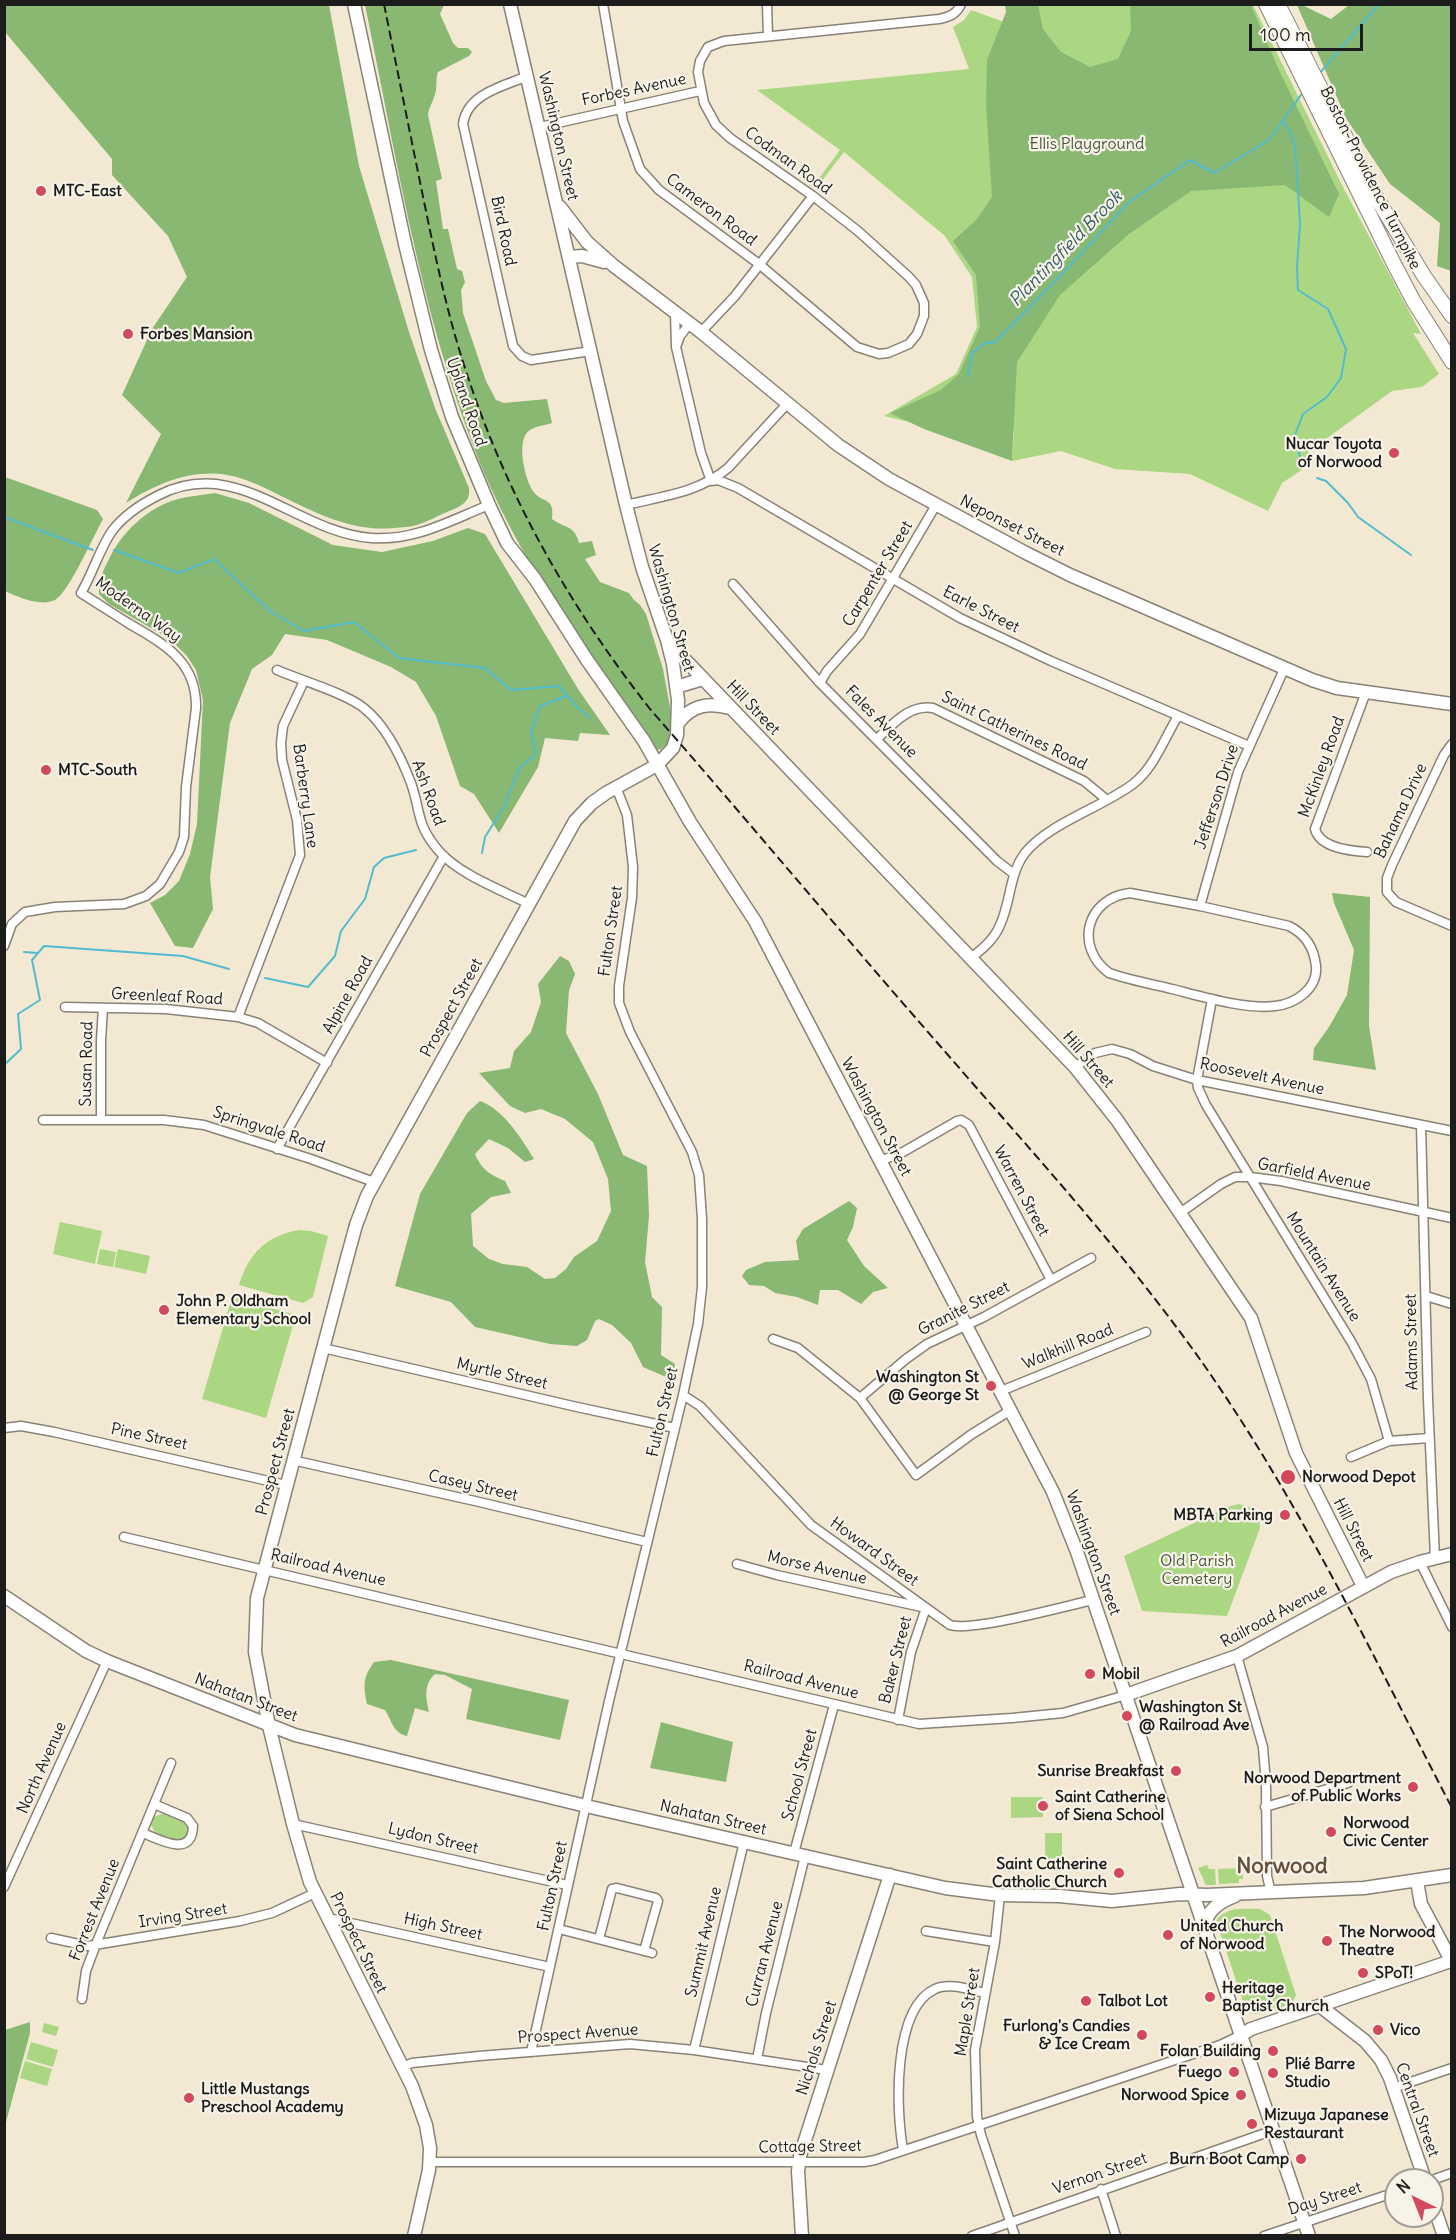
<!DOCTYPE html>
<html>
<head>
<meta charset="utf-8">
<style>
	body { margin:0 }
	#map { position:relative; width:1456px; height:2240px; overflow:hidden; background:#f3e8d2; font-family:Delius,sans-serif }
	canvas { display:block }
	.frame { position:absolute; inset:0; border:6px solid #1c1c1c; pointer-events:none }
	.north { position:absolute; left:1384px; top:2168px; width:60px; height:60px; box-sizing:border-box; background:#f7f3e8; border:2px solid #9f9d96; border-radius:50%; rotate:317deg; font-size:16px; font-weight:700; line-height:24px; text-align:center; color:#1c1c1c }
	.north::after { content:''; display:block; margin:auto; width:21px; height:27px; background:#d1495b; clip-path:polygon(50% 0,100% 100%,50% 72%,0 100%) }
	.scale { position:absolute; left:1249px; top:24px; width:114px; height:27px; box-sizing:border-box; border:3px solid #1c1c1c; border-top:0; padding-left:8px; font-size:18px; line-height:21px; white-space:nowrap; color:#1c1c1c; -webkit-text-stroke:4px #f7f3e8; paint-order:stroke }
</style>
</head>
<body>
<div id="map">
<canvas width="1456" height="2240"></canvas>
<div class="frame"></div>
<div class="north">N</div>
<div class="scale">100 m</div>
</div>
<script>
const context = document.querySelector('canvas').getContext('2d');
context.lineJoin = 'round';
function fillPath(path, color) { context.fillStyle = color; context.fill(path, 'evenodd'); }
function stroke(path, color, width, dash) { context.strokeStyle = color; context.lineWidth = width; context.lineCap = dash ? 'butt' : 'round'; context.setLineDash(dash || []); context.stroke(path); }
function label(font, color, halo, rows, align = 'center') {
  context.font = font + ' Delius,sans-serif'; context.lineWidth = 4.5; context.setLineDash([]); context.textBaseline = 'middle'; context.strokeStyle = halo; context.fillStyle = color; for (const [text, x, y, turn = 0] of rows) {
    context.save(); context.translate(x, y); context.rotate((+turn || 0) * Math.PI / 180); context.textAlign = isNaN(turn) ? turn : align; if (halo) context.strokeText(text, 0, 0); context.fillText(text, 0, 0); context.restore();
  }
}
const green = new Path2D(`
	M1006 5H1253L1343 187 1421 334 1413 333 1439 374 1422 387 1392 391 1308 452 1312 463 1282 483 1268 511 1190 474 1115 469 1061 451 1012 461 1014 431 965 435 884 416 956 374 977 327 972 277 945 236 844 152 817 187 814 185 840 150 757 90 969 69 953 27 964 20 971 10 1007 23Z
	M60 1222 102 1231 95 1264 53 1254Z
	M299 1230 311 1231 328 1236 313 1297 303 1303 239 1285C249 1253 266 1236 299 1230Z
	M100 1249 116 1252 113 1267 97 1264Z
	M118 1249 150 1256 146 1274 114 1267Z
	M232 1297 296 1315 266 1418 202 1399Z
	M1239 1504 1254 1509 1259 1517 1260 1528 1227 1616 1142 1611 1124 1556 1230 1506Z
	M1011 1797H1043V1817L1011 1818Z
	M164 1813 185 1822 189 1831C182 1847 165 1838 154 1831L151 1824 154 1817Z
	M1045 1833H1062V1866H1045Z
	M1207 1865 1209 1869H1215L1216 1885H1206L1198 1868Z
	M1242 1868 1243 1879H1239V1883L1219 1884 1218 1869Z
	M1260 1909 1270 1915 1296 1995 1292 2004 1259 2014H1252L1246 2010 1216 1921C1225 1906 1245 1909 1260 1909Z
	M44 2023 59 2027 56 2036 42 2032Z
	M31 2042 58 2050 53 2067 26 2059Z
	M25 2061 52 2069 47 2086 20 2078Z`);
const forest = new Path2D(`
	M4 5H329L359 166 409 332 435 408 469 488C471 503 459 507 447 512 437 516 427 522 417 525 410 527 402 527 394 528 353 532 318 514 281 496 263 487 242 476 221 474 185 471 155 485 126 503L161 434 122 395 152 329 187 277 168 236 112 175V159L5 32Z
	M365 5H444L440 14 453 43 458 48H468L472 52 469 56 438 72C435 80 438 89 434 97 432 104 429 107 428 115L442 179 436 181 443 229H448L457 269 462 271 465 282 461 290 463 313 486 381 496 400 504 403 547 399 552 423C546 425 536 426 530 430 515 439 525 480 533 491 542 504 555 496 552 519 565 529 574 524 579 543L592 541 596 555 585 559 600 582 629 593 634 600 640 605 646 614 663 669 672 718 668 743 661 749 653 751C588 654 516 558 474 448 419 305 396 154 365 5Z
	M1005 5H1038L1043 29 1061 52 1090 67 1118 59 1131 31 1130 5H1251L1278 68 1339 194 1329 217 1285 185 1191 191 1129 234 1060 295 1017 362 1012 461 924 429 890 413 941 390 959 374 980 327 976 275 953 241 977 219 992 197 986 104 987 60 1006 12Z
	M1297 5H1302L1331 19 1349 5H1451V271L1437 266 1440 223 1390 184 1346 118Z
	M5 477 97 510 103 519C94 535 69 592 55 600 40 607 18 597 5 591Z
	M215 493 249 503 333 545 382 552 433 541 468 528 485 534 578 689 610 735 580 733 578 741 545 738 538 767 499 833 474 794 460 786 436 716 416 682 391 667 327 640 285 634 272 655 252 669 230 723 210 877 213 909 193 948 175 946 150 903 165 895 179 881 190 854 197 824 203 700 196 670 187 656 170 639 109 604 99 594C98 580 103 571 109 559 122 532 148 507 178 499 190 496 203 495 215 493Z
	M1332 893 1370 897 1369 1026 1376 1070 1313 1060 1314 1048 1329 1027 1347 995 1354 950 1334 903Z
	M560 956 569 961 575 974 569 990 566 1033 598 1094 623 1155 647 1166 649 1216 645 1262 652 1297 662 1307 661 1355 675 1364 673 1380 643 1367 631 1343 612 1325 599 1319 595 1321 587 1340 577 1346 550 1344 475 1327 451 1302 395 1286 420 1194 467 1113 480 1101C503 1109 522 1139 534 1159L525 1162 508 1148 489 1139 475 1154C481 1169 490 1175 505 1181L511 1193 491 1197 471 1214 473 1246 489 1259 503 1264 527 1267 545 1279 555 1278 566 1269 574 1257 597 1241 611 1211 608 1179 593 1142 565 1119 541 1109 525 1113 510 1106 479 1073 510 1068 514 1051 531 1032 541 1002 538 984Z
	M849 1201 857 1208 853 1227 847 1240 864 1266 888 1288 873 1292 861 1304 838 1290H820L818 1305 797 1297 775 1293 764 1286 749 1285 742 1276 746 1270 765 1262 799 1260 796 1241 803 1229Z
	M391 1660 569 1700 560 1740 466 1719 472 1689 445 1675 435 1674C423 1685 426 1698 429 1712L415 1708 407 1736C393 1733 392 1721 385 1710L367 1704C363 1684 363 1678 374 1662Z
	M661 1722 733 1742 726 1782 650 1768Z
	M30 2022V2033L5 2126V2030Z`);
const stream = new Path2D(`
	M1319 74 1379 4
	M1283 121 1291 134 1295 145 1300 224 1297 267 1298 290 1328 309 1346 349 1341 378 1327 397 1303 414 1295 435 1300 457 1308 468
	M968 376 972 353 985 343 995 342 1064 272 1129 202 1190 160 1214 173 1269 140 1303 92
	M1317 478 1326 481 1348 503 1358 517 1411 555
	M4 517 93 550
	M114 550 179 573 214 559 271 612 304 631 354 622 399 658 485 668 511 690 559 686 577 707 590 718
	M482 853 485 837 505 805 519 768 536 754 531 732 540 706 566 696
	M24 952 38 953
	M265 978 308 987 335 956 341 931 365 899 374 867 384 858 416 850
	M4 1065 21 1049 18 1014 40 1000 32 960 44 946 183 956 229 969`);
const street = new Path2D(`
	M603 4 623 121 640 169 659 190 759 264 857 347 879 354 888 353 909 344 917 334 924 316V303L916 285 909 277 858 231 813 196 730 138 716 125 704 103 698 72 700 61 708 47 724 41 939 19C949 17 957 14 961 4
	M767 4 768 36
	M528 76C503 86 467 94 463 124L513 346 522 356 531 360 591 351
	M540 127 700 91
	M675 312 676 347 680 336 690 323
	M701 332 735 296 813 196
	M676 347 701 453 711 481 718 480 738 488 960 618 1051 661 1249 746
	M626 505C663 496 698 493 728 468L787 404
	M733 584 820 683 997 861 1014 874
	M277 670C300 680 348 694 365 709 387 727 401 757 411 783 421 812 416 824 438 850 458 874 501 890 529 904
	M820 683 827 671 860 634 936 505
	M1366 692 1315 829C1320 848 1350 851 1367 852
	M877 739C892 725 909 704 933 708L1084 781 1107 800
	M1452 744 1444 755 1392 865 1387 878V892L1396 902 1452 926
	M1130 893 1200 906 1289 926C1305 934 1314 948 1316 966 1318 989 1295 1004 1275 1006 1246 1010 1200 996 1172 989 1151 984 1130 980 1109 973 1074 947 1086 898 1130 893Z
	M1200 906 1238 772 1285 667
	M4 946 12 924 25 912 55 907 124 904 146 896 160 884 179 852 184 837 186 787 196 708C197 661 164 644 128 623 112 613 97 603 81 593 93 573 99 550 112 531 124 515 141 504 159 495 238 455 295 532 371 538 415 541 449 521 489 505
	M970 959C982 949 994 940 1000 925 1011 902 1009 874 1025 853 1049 823 1103 807 1133 784 1154 768 1164 739 1178 716
	M1212 999 1197 1080 1198 1088 1206 1105 1352 1343 1371 1379 1389 1441 1429 1438
	M65 1007 166 1009 238 1017 258 1023 327 1063
	M238 1017 300 855 297 820 282 760 281 743 283 726 304 681
	M1075 1067 1095 1053 1112 1049 1130 1054 1153 1066 1197 1080 1452 1131
	M43 1120H164L204 1125 311 1159 374 1182
	M101 1120V1040L103 1008
	M1421 1125 1428 1399 1435 1558
	M277 1149 444 856
	M880 1161 903 1152 957 1121 961 1120 969 1125 1051 1280
	M1180 1213 1221 1184 1235 1177H1250L1281 1181 1452 1218
	M1426 1296 1452 1304
	M773 1339 798 1348 860 1398 916 1475 972 1434 1011 1410
	M323 1348 577 1407 675 1428
	M1001 1391 1146 1332
	M683 1395 700 1406 811 1525 950 1625C972 1632 1065 1606 1093 1600
	M860 1398 906 1359 927 1344 984 1317 1091 1258
	M4 1428 21 1426 54 1432 286 1485
	M1351 1457 1389 1441
	M292 1460 475 1501 647 1542
	M124 1537 919 1724 1012 1718 1063 1713 1126 1695
	M1420 1562 1452 1627
	M737 1564 777 1575 926 1608 911 1652 898 1720
	M1237 1656 1263 1747 1266 1784 1267 1876 1271 1893
	M1265 1807 1348 1783
	M293 1824 567 1885
	M143 1833C160 1840 192 1858 193 1826L187 1818 154 1804
	M794 1853 834 1705
	M4 1887 107 1661
	M1000 1895 995 1942 975 2050 977 2117 981 2135 1015 2236
	M328 1918 550 1967
	M559 1929 652 1953
	M926 1931 995 1942
	M51 1938 88 1946 240 1921 272 1913 315 1893
	M599 1939 612 1889 617 1888 656 1898 658 1901 644 1951
	M82 1999 86 1971 96 1944 171 1763
	M694 2050 744 1842
	M531 2052 609 1701 683 1395 698 1324 702 1287V1219L699 1175 692 1152 630 1032 619 1003V986L632 898 633 867 627 815 616 787
	M757 2059 766 2013 805 1856
	M402 2067 412 2063 479 2056 630 2044 694 2050 827 2070
	M1393 2088 1452 2068
	M903 2149C896 2111 892 2009 935 1989 949 1982 971 1990 985 1993
	M430 2162H864L875 2160 1220 2045 1241 2035
	M1432 2180 1452 2173
	M1101 2189 1116 2236
	M972 2236 1274 2130
	M1264 2236 1396 2192`);
const secondary = new Path2D(`
	M354 4 405 244 431 350 452 417 489 505 507 543 535 579 587 660 644 741 690 822 755 921 1053 1492 1077 1552 1309 2236
	M560 207 587 242 614 266 701 332 838 445 889 479 1026 553 1070 575 1312 680 1337 688 1452 704
	M569 257 582 256 604 262
	M668 642 1075 1067 1117 1120 1251 1318 1296 1453 1363 1586
	M676 687 703 679
	M679 722C692 705 709 702 730 708
	M4 1596 86 1651 107 1661 295 1735 586 1806 945 1888 1000 1895 1059 1896 1112 1901 1180 1894 1207 1895 1364 1888 1452 1875
	M1126 1695 1237 1656 1391 1572 1420 1562 1452 1554
	M1417 1881 1421 1904 1452 1962
	M1206 1929C1203 1912 1221 1901 1235 1896
	M1320 2006 1365 2041 1381 2060 1390 2078 1425 2180
	M1241 2035 1251 2029 1451 1961
	M1432 2201 1444 2236
	M414 2236 429 2170 430 2148 426 2125 412 2086 310 1882 293 1824 269 1726 255 1652 257 1598 347 1258 356 1225 367 1196 575 821 592 803 606 793 657 765 673 748 677 735 678 700 673 664 667 640 642 567 626 505 510 4
	M802 2236 798 2171 800 2156 890 1875`);
const primary = new Path2D(`
	M1266 4 1393 262 1414 302 1452 362
	M1278 4 1376 197 1424 276 1452 316`);
const rail = new Path2D(`
	M384 4C396 64 408 123 420 182 433 245 445 307 465 368 505 493 569 606 650 709 748 821 843 935 941 1047 1031 1151 1125 1253 1204 1365 1301 1504 1374 1658 1452 1808`);
const markers = [
	[41,191,6,"#d1495b"],
	[128,334,6,"#d1495b"],
	[1394,453,6,"#d1495b"],
	[46,770,6,"#d1495b"],
	[164,1310,6,"#d1495b"],
	[991,1386,6,"#d1495b"],
	[1288,1477,8,"#d1495b"],
	[1285,1515,6,"#d1495b"],
	[1090,1674,6,"#d1495b"],
	[1127,1716,6,"#d1495b"],
	[1176,1771,6,"#d1495b"],
	[1413,1787,6,"#d1495b"],
	[1043,1806,6,"#d1495b"],
	[1331,1832,6,"#d1495b"],
	[1119,1873,6,"#d1495b"],
	[1168,1935,6,"#d1495b"],
	[1327,1941,6,"#d1495b"],
	[1363,1973,6,"#d1495b"],
	[1210,1997,6,"#d1495b"],
	[1086,2001,6,"#d1495b"],
	[1378,2030,6,"#d1495b"],
	[1142,2035,6,"#d1495b"],
	[1273,2051,6,"#d1495b"],
	[1234,2072,6,"#d1495b"],
	[1273,2073,6,"#d1495b"],
	[1241,2095,6,"#d1495b"],
	[189,2098,6,"#d1495b"],
	[1252,2124,6,"#d1495b"],
	[1301,2159,6,"#d1495b"]
];
const streetNames = [
	["Forbes Avenue",634,90,-12],
	["Washington Street",558,136,77],
	["Codman Road",788,161,36],
	["Boston-Providence Turnpike",1370,178,63],
	["Cameron Road",711,210,37],
	["Bird Road",503,231,78],
	["Upland Road",466,402,71],
	["Neponset Street",1012,526,27],
	["Carpenter Street",878,574,-59],
	["Washington Street",671,608,74],
	["Moderna Way",138,610,35],
	["Earle Street",981,610,27],
	["Hill Street",753,708,46],
	["Fales Avenue",881,722,45],
	["Saint Catherines Road",1014,731,26],
	["McKinley Road",1322,767,-70],
	["Ash Road",428,793,70],
	["Barberry Lane",305,796,82],
	["Jefferson Drive",1217,797,-72],
	["Bahama Drive",1401,811,-65],
	["Fulton Street",611,931,-82],
	["Alpine Road",348,995,-61],
	["Greenleaf Road",167,997,3],
	["Prospect Street",452,1008,-61],
	["Hill Street",1088,1060,49],
	["Susan Road",87,1064,-89],
	["Roosevelt Avenue",1262,1077,12],
	["Washington Street",876,1117,62],
	["Springvale Road",269,1130,18],
	["Garfield Avenue",1314,1175,11],
	["Warren Street",1021,1191,62],
	["Mountain Avenue",1323,1267,58],
	["Granite Street",964,1309,-27],
	["Adams Street",1412,1342,-91],
	["Walkhill Road",1068,1347,-22],
	["Myrtle Street",502,1374,13],
	["Fulton Street",663,1412,-77],
	["Pine Street",149,1437,12],
	["Prospect Street",276,1462,-75],
	["Casey Street",473,1486,13],
	["Hill Street",1353,1530,63],
	["Howard Street",874,1552,36],
	["Washington Street",1093,1553,70],
	["Railroad Avenue",328,1568,13],
	["Morse Avenue",817,1568,13],
	["Railroad Avenue",1274,1616,-28],
	["Baker Street",896,1660,-76],
	["Railroad Avenue",801,1680,14],
	["Nahatan Street",246,1698,21],
	["North Avenue",42,1768,-66],
	["School Street",800,1775,-75],
	["Nahatan Street",713,1818,13],
	["Lydon Street",433,1839,13],
	["Fulton Street",553,1886,-78],
	["Forrest Avenue",95,1910,-68],
	["Irving Street",183,1916,-9],
	["High Street",443,1927,12],
	["Summit Avenue",704,1942,-77],
	["Prospect Street",358,1943,64],
	["Curran Avenue",765,1954,-76],
	["Maple Street",968,2012,-81],
	["Prospect Avenue",578,2034,-4],
	["Nichols Street",817,2048,-72],
	["Central Street",1417,2110,70],
	["Cottage Street",810,2147,-1],
	["Vernon Street",1100,2174,-19],
	["Day Street",1325,2199,-18]
];
const parkNames = [
	["Ellis Playground",1087,144],
	["Old Parish",1197,1561],
	["Cemetery",1197,1579]
];
const poiNames = [
	["MTC-East",53,191],
	["Forbes Mansion",140,334],
	["Nucar Toyota",1382,444,"right"],
	["of Norwood",1382,462,"right"],
	["MTC-South",58,770],
	["John P. Oldham",176,1301],
	["Elementary School",176,1319],
	["Washington St",979,1377,"right"],
	["@ George St",979,1395,"right"],
	["Norwood Depot",1302,1477],
	["MBTA Parking",1273,1515,"right"],
	["Mobil",1102,1674],
	["Washington St",1139,1707],
	["@ Railroad Ave",1139,1725],
	["Sunrise Breakfast",1164,1771,"right"],
	["Norwood Department",1401,1778,"right"],
	["of Public Works",1401,1796,"right"],
	["Saint Catherine",1055,1797],
	["of Siena School",1055,1815],
	["Norwood",1343,1823],
	["Civic Center",1343,1841],
	["Saint Catherine",1107,1864,"right"],
	["Catholic Church",1107,1882,"right"],
	["United Church",1180,1926],
	["of Norwood",1180,1944],
	["The Norwood",1339,1932],
	["Theatre",1339,1950],
	["SPoT!",1375,1973],
	["Heritage",1222,1988],
	["Baptist Church",1222,2006],
	["Talbot Lot",1098,2001],
	["Furlong's Candies",1130,2026,"right"],
	["& Ice Cream",1130,2044,"right"],
	["Vico",1390,2030],
	["Folan Building",1261,2051,"right"],
	["Plié Barre",1285,2064],
	["Studio",1285,2082],
	["Fuego",1222,2072,"right"],
	["Little Mustangs",201,2089],
	["Preschool Academy",201,2107],
	["Norwood Spice",1229,2095,"right"],
	["Mizuya Japanese",1264,2115],
	["Restaurant",1264,2133],
	["Burn Boot Camp",1289,2159,"right"]
];
const waterNames = [
	["Plantingfield Brook",1066,249,-46]
];
const districtNames = [
	["Norwood",1282,1867]
];
fillPath(green, '#abd783');
fillPath(forest, '#88b871');
stroke(stream, '#52bccf', 2);
stroke(street, '#888277', 11);
stroke(secondary, '#888277', 15);
stroke(primary, '#888277', 16);
stroke(street, '#fff', 8);
stroke(secondary, '#fff', 12);
stroke(primary, '#fff', 14);
stroke(rail, '#1c1c1c', 2, [9, 4.5]);
for (const [x, y, r, color] of markers) { const dot = new Path2D(); dot.arc(x, y, r, 0, 2 * Math.PI); context.fillStyle = color; context.fill(dot); stroke(dot, '#f7f3e8', 2); }
label('16px', '#1c1c1c', '#f7f3e8', streetNames);
label('16px', '#47543b', '#f7f3e8', parkNames);
label('bold 16px', '#1c1c1c', '#f7f3e8', poiNames, 'left');
label('italic 18px', '#325c64', '#f7f3e8', waterNames);
label('bold 22px', '#664f3b', '#f7f3e8', districtNames);
</script>
</body>
</html>
